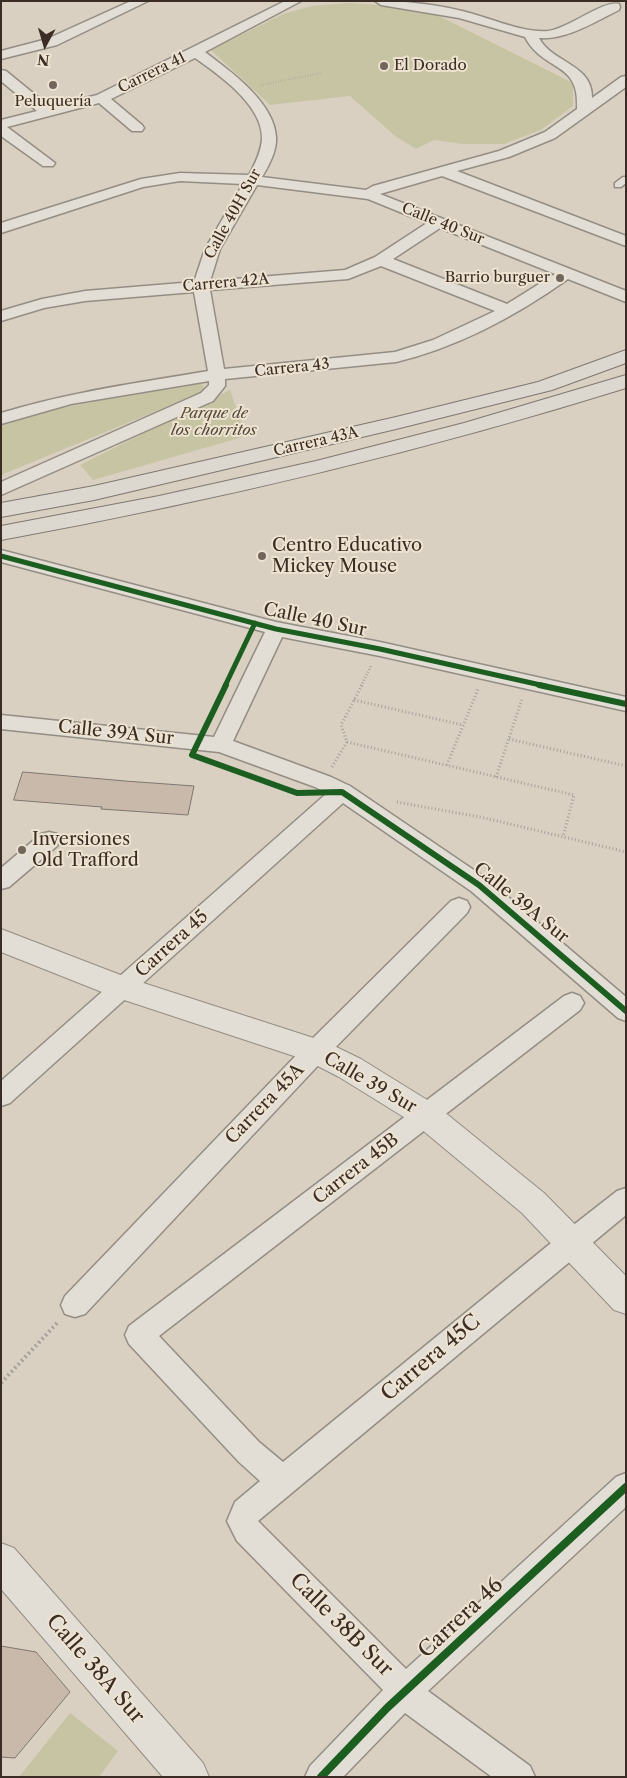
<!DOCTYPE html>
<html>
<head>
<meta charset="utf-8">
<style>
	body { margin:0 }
	#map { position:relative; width:627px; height:1778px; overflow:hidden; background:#d9d0c1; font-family:"Libre Caslon Text",serif }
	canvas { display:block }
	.frame { position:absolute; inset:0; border:2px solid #3b2d26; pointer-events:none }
	.north { position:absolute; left:20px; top:20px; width:50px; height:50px; -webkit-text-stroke:4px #ede3d0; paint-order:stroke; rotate:186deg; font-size:14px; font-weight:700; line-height:20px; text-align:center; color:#3b2d26 }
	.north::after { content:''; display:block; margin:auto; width:18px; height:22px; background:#3b2d26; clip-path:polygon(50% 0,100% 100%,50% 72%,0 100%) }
</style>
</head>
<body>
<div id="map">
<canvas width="627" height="1778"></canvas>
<div class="frame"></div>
<div class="north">N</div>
</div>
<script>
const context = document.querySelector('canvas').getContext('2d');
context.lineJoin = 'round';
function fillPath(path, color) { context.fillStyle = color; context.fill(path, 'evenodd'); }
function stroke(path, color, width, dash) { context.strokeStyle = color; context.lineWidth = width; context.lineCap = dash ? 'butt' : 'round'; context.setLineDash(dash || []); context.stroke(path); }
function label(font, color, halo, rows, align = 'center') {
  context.font = font + ' "Libre Caslon Text",serif'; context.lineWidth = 4; context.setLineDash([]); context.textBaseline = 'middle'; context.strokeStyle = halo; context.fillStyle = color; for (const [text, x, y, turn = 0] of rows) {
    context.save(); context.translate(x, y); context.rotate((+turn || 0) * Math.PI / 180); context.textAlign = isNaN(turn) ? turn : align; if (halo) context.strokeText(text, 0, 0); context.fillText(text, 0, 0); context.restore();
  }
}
const green = new Path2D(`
	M349 3 394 6 437 15 573 83V106L541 130 504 144H463L434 140 416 149 394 135 350 96 270 105 211 50 283 14 311 6Z
	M201 381 205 391 1 475V426L35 413Z
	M230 390 246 436 93 480 80 465Z
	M70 1713 118 1751 99 1777H19Z`);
const building = new Path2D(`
	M23 772 125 781 194 786 188 815 101 809 102 807 14 800Z
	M1 1646 36 1652 70 1692 15 1758 1 1757Z`);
const pathFar3 = new Path2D(`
	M261 85 321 73`);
const pathFar2 = new Path2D(`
	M361 686 371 666`);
const pathFar1 = new Path2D(`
	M354 700 463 725
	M509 739 626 766
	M347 742 574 795 563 837
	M447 765 478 689
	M332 767 347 742 341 725 362 685
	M496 777 522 699
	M397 802 485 818 626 852`);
const path = new Path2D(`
	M1 1383 59 1321`);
const service = new Path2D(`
	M623 177H626V183L621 187H615V183Z`);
const minor = new Path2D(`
	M131 1H148L57 45 1 59V51L47 39Z
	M285 1H301L205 52C230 71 274 102 276 137 277 151 269 165 262 177L366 190 373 186 499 151 545 132 577 109C580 60 544 73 525 37L459 18 381 5 375 1C404 1 434 4 462 11 488 17 521 33 548 31 568 29 603 0 619 4L620 7 619 10C594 22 567 40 539 38 552 63 593 64 592 98L621 77 626 76V87L555 138 509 157 457 171 626 236V246L442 176 380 194 626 291V302L568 279C516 316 458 347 396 362L225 379V386L213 401 1 495V482L201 393 209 385V381L71 404 1 424V413C69 392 138 383 208 371L194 292 85 301 44 308 1 321V311L42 299 85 291 194 282 205 249 243 184 180 181 143 187 1 233V223L141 179 180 173 249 175C255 164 261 152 262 139 263 105 219 75 195 58L111 99 142 125 144 128 142 131H132L99 103 7 127 55 163 53 166H43L1 136V120L37 111 1 81V70L6 71 50 107 97 95ZM257 185 368 199 427 223 375 257 345 270 210 281 220 249ZM440 228 555 274 507 304 393 259ZM381 266 495 311 433 340 395 352 224 369 210 290 348 279Z
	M1 550 276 622 380 642 626 697V711L380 656 282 637 233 741 331 777 350 786 487 879 626 997V1021L618 1018 471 891 343 803 10 1103 1 1106V1081L327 793 315 787 219 752 1 729V715L214 737 265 632 1 562Z
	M49 832 57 834 60 840 57 846 9 887 1 889V868L41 834Z
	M459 898 467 901 470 907 467 913 325 1058 85 1314 75 1317 65 1314 61 1305 65 1296 307 1044 451 901Z
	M572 993 580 996 584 1003 580 1010 159 1336 259 1442 283 1462 562 1234 617 1191 626 1188V1215L258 1521 406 1669 616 1477 626 1473V1507L428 1691 530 1766 535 1777H492L405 1713 343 1777H305L310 1766 383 1690 237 1541 227 1521 235 1502 260 1481 239 1462 129 1344 125 1335 129 1326 564 996Z`);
const tertiary = new Path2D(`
	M1 929 131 979 326 1042 361 1059 437 1106 544 1193 626 1276V1314L614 1310 522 1213 415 1124 339 1077 306 1060 112 996 1 952Z
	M1 1543 14 1548 203 1763 209 1777H163L1 1589Z`);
const primary = new Path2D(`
	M626 350V363L552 390 396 429 94 500 1 517V503L94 486 396 417 538 382Z
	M626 375V388C421 452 213 501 1 540V526L159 496 316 461 464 423Z`);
const cyclewayFar2 = new Path2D(`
	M1 556 276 629 380 649 545 686
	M225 686 255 623`);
const cyclewayFar1 = new Path2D(`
	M226 685 192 755 297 793 342 792 479 885 626 1011
	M539 685 626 704`);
const cycleway = new Path2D(`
	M321 1777 387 1708 626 1487`);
const markers = [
	[384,66,5,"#72665c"],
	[53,85,5,"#72665c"],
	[560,278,5,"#72665c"],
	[262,556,5,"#72665c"],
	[22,850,5,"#72665c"]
];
const farPoinames = [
	["El Dorado",394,66],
	["Peluquería",53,102,"center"],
	["Barrio burguer",550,278,"right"]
];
const farStreetnames = [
	["Carrera 41",152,73,-26],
	["Calle 40H Sur",233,214,-61],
	["Calle 40 Sur",443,224,22],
	["Carrera 42A",226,283,-5],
	["Carrera 43",292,368,-6],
	["Carrera 43A",316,442,-13]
];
const farParknames = [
	["Parque de",214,414],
	["los chorritos",214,431]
];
const poiNames = [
	["Centro Educativo",272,546],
	["Mickey Mouse",272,567],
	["Inversiones",32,840],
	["Old Trafford",32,861]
];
const streetNames = [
	["Calle 40 Sur",315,620,12],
	["Calle 39A Sur",116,733,6],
	["Calle 39A Sur",521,903,39],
	["Carrera 45",172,944,-42],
	["Calle 39 Sur",370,1083,30],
	["Carrera 45A",265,1104,-46],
	["Carrera 45B",356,1169,-38]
];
const nearStreetnames = [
	["Carrera 45C",431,1358,-40],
	["Carrera 46",461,1618,-43],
	["Calle 38B Sur",341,1625,45],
	["Calle 38A Sur",95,1669,49]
];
fillPath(green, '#c7c4a3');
fillPath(building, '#c9b9ab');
stroke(building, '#7e7770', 1);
stroke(service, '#948d84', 3);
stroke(minor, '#948d84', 3);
stroke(tertiary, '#948d84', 2);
stroke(primary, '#7e7770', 2);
stroke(pathFar3, '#a7a19b', 2, [0.5, 2]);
stroke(pathFar2, '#a7a19b', 2.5, [1, 2]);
stroke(pathFar1, '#a7a19b', 3, [1, 2.5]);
stroke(path, '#a7a19b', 4, [2, 3]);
fillPath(service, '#e2ded5');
fillPath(minor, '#e2ded5');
fillPath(tertiary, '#e2ded5');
fillPath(primary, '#ddd8cf');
stroke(cyclewayFar2, '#1b5e20', 5);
stroke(cyclewayFar1, '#1b5e20', 6);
stroke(cycleway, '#1b5e20', 8);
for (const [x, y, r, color] of markers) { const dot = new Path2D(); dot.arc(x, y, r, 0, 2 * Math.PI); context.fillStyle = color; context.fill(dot); stroke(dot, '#ede3d0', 2); }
label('15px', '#3b2d26', '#ede3d0', farPoinames, 'left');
label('15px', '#3b2d26', '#ede3d0', farStreetnames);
label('italic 15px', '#54493a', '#ede3d0', farParknames);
label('18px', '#3b2d26', '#ede3d0', poiNames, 'left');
label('18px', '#3b2d26', '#ede3d0', streetNames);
label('21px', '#3b2d26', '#ede3d0', nearStreetnames);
</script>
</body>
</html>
